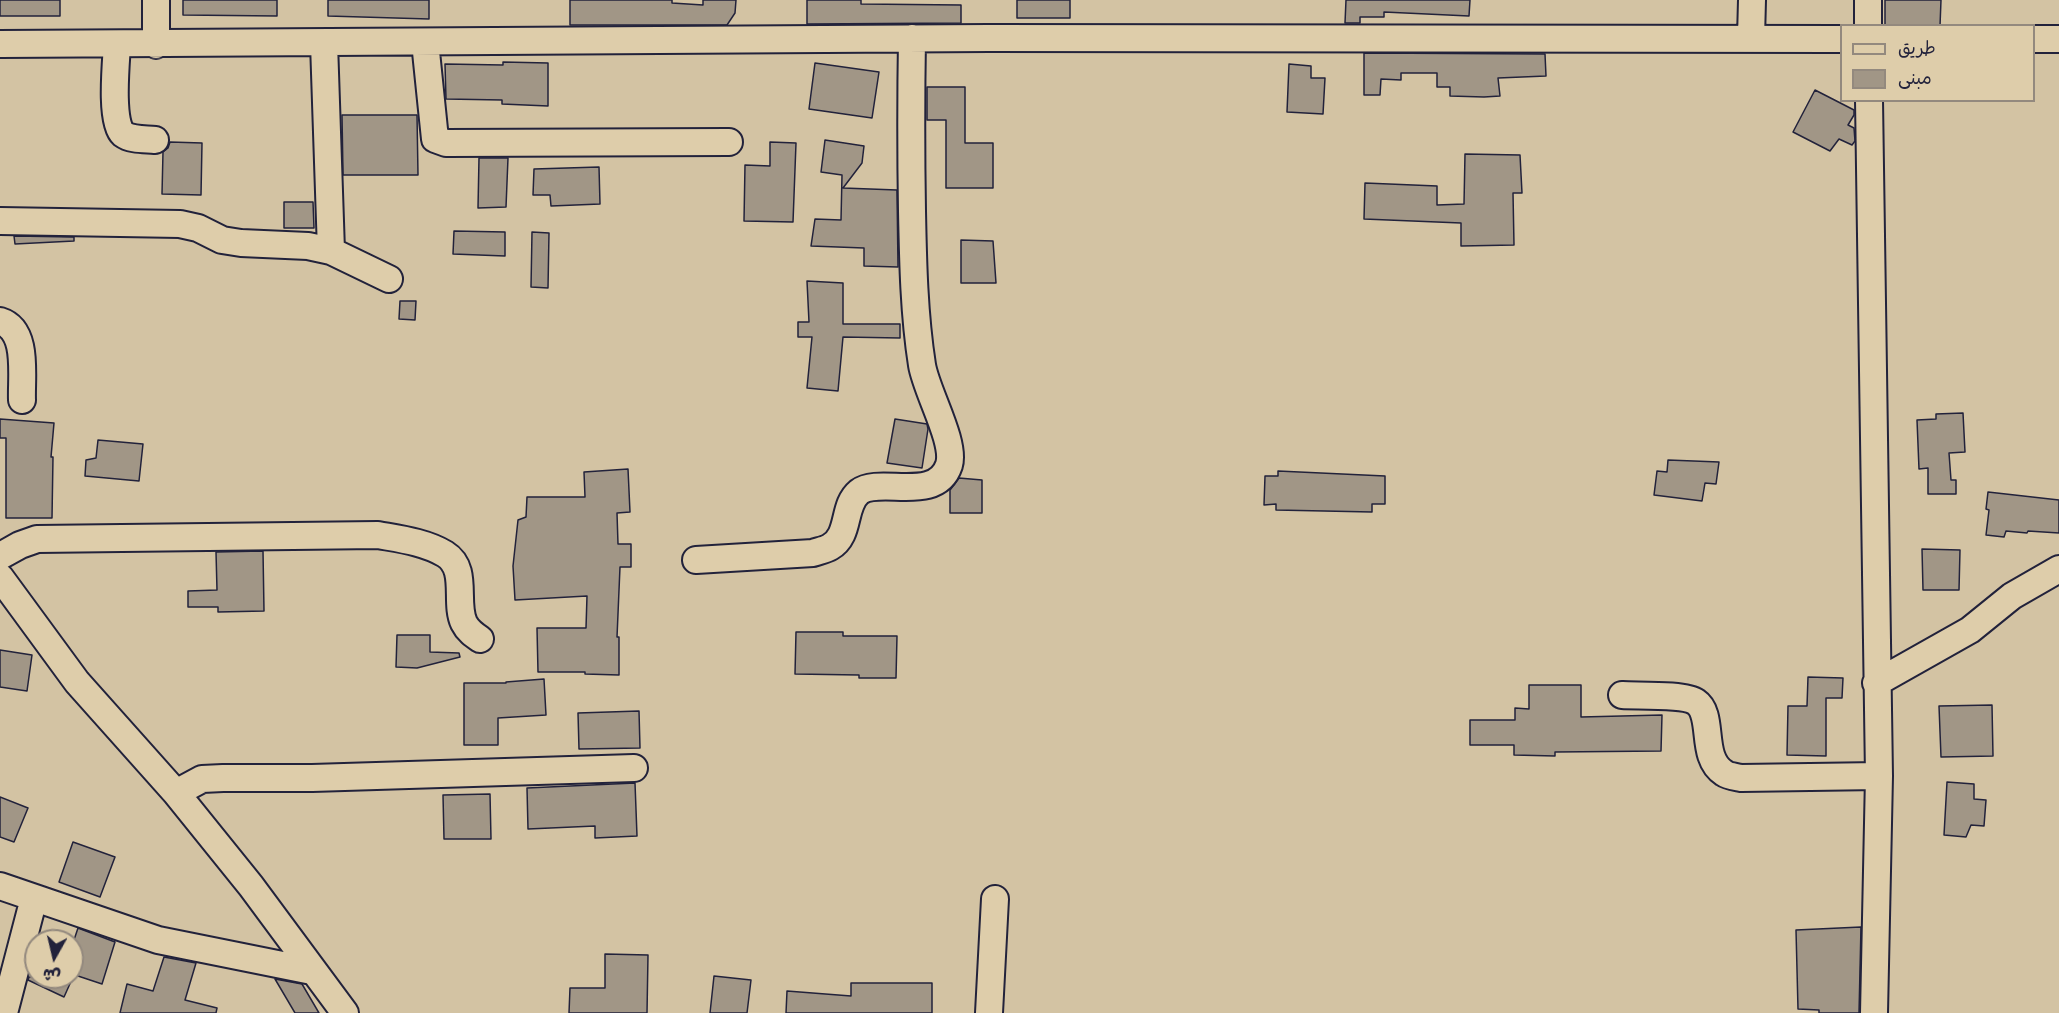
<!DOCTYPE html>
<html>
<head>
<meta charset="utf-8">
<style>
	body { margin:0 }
	#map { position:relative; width:2059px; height:1013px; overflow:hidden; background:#d3c3a3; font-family:Itim,"Playpen Sans Arabic",sans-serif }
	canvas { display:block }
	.legend { position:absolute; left:1840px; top:24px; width:195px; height:78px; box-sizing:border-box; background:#decdaa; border:2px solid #93897e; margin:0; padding:8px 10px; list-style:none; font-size:18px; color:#22223b }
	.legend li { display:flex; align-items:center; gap:12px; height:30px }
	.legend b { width:30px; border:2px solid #93897e }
	.north { position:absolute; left:24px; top:929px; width:60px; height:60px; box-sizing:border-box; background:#decdaa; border:2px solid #93897e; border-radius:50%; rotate:188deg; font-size:16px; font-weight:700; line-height:24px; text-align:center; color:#22223b }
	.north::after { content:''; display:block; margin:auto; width:21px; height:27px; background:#22223b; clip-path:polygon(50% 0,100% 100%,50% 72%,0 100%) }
</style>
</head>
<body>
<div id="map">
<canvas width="2059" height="1013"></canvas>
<ul class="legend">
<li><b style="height:8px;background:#decdaa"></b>طريق</li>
<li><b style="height:16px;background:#a19686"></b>مبنى</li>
</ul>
<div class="north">ش</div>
</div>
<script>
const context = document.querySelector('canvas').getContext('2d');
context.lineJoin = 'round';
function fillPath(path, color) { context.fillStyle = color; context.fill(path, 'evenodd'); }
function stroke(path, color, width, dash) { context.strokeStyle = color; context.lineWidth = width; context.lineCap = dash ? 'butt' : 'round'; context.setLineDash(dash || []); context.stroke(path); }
const building = new Path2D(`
	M0 0H60V16H0Z
	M183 0H277V16L183 15Z
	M328 0H429V19L328 16Z
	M570 0H672V3L703 5V0H736L735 13 727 25H570Z
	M807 0H861V4L961 5V23L807 24Z
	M1017 0H1070V18H1017Z
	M1346 0H1470L1469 16 1384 12V17H1360V23H1345Z
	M1885 0H1941L1940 26 1885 25Z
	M1364 53 1545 54 1546 76 1498 78 1500 96 1484 97 1450 96V87H1437V73H1401V80L1381 79 1380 95H1364Z
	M503 62 548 63V106L502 104V100L446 99 445 64 503 65Z
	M815 63 879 72 872 118 809 109Z
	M1289 64 1311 66V78H1325L1323 114 1287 112Z
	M927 87H965V143H993V188H946V120H927Z
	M1815 90 1854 110V115L1848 125 1854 128 1855 141 1852 145 1839 139 1830 151 1793 132Z
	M342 115H417L418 175H343Z
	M825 140 864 146 862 163 843 188 897 190 898 267 864 266V248L811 246 815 219 841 220 842 175 821 172Z
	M170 142 202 143 201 195 162 194 163 152 168 148Z
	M770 142 796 143 793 222 744 221 745 165 770 166Z
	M1465 154 1520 155 1522 193H1513L1514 245 1461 246V223L1364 219 1365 183 1437 186V205L1464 204Z
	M479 158H508L506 207 478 208Z
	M599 167 600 204 551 206 550 195H533L534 169Z
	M284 202H313L314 228H284Z
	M454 231 505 232V256L453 254Z
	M532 232 549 233 548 288 531 287Z
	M14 236 74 237V241L15 244Z
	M961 240 993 241 996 283H961Z
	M807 281 843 283V324H900V338L843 337 838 391 807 388 812 337H798V322H809Z
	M400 301H416L415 320 399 319Z
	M1963 413 1965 452 1949 453 1951 480H1956V494H1928V468L1919 469 1917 420 1936 419V414Z
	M0 419 54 423 51 457H53L52 518H6V438H0Z
	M895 419 927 424 928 429 922 468 887 463Z
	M98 440 143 444 139 481 85 476 86 460 96 458Z
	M1668 460 1719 462 1716 484 1705 483 1702 501 1654 495 1657 471 1667 472Z
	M628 469 630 512 617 513 618 544H631V567H620L617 637H619V675L585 674V672H538L537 628H586L587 596 515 600 513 566 518 520 526 517 527 497H585L584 472Z
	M1278 471 1385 476V504H1372V512L1276 510V504L1264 505 1265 476H1278Z
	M959 478 982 480V513H950V490Z
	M1988 492 2059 500V533L2028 531 2027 533 2006 531 2004 537 1986 535 1989 510 1986 509Z
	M1922 549 1960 550 1959 590H1923Z
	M263 551 264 611 218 612V607H188V591L217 590 216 552Z
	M796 632H843V636H897L896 678H859V675L795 674Z
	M397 635H430V652L459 653 460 657 417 668 396 667Z
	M0 650 32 655 27 691 0 687Z
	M1808 677 1843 678 1842 698H1826V756L1787 755 1788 706H1807Z
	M544 679 546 715 498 718V745H464V683H506V682Z
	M1529 685H1581V717L1662 715 1661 751 1555 752V756L1514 755V745H1470V720H1515V708L1529 709Z
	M1992 705 1993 756 1941 757 1939 706Z
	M639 711 640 748 579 749 578 713Z
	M1947 782 1974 784V799L1986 800 1984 826 1971 825 1966 837 1944 835Z
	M635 783 637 836 595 838V826L528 829 527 788Z
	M490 794 491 839H444L443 795Z
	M0 797 28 808 14 842 0 837Z
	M73 842 115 857 100 897 59 882Z
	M1861 927 1859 1013H1819V1010L1798 1009 1796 930Z
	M78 928 115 942 102 984 72 974V946Z
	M605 954 648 955 647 1013H569L570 988H605Z
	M164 957 196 963 185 1000 217 1008 216 1013H120L127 984 153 991Z
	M714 976 751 980 747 1013H710Z
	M29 977H73L64 997 28 980Z
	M275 979 302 984 319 1013H295Z
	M851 983H932V1013H786L787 991 851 996Z`);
const minor = new Path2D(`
	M156 0V45
	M1868 26V0
	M1751 38 1752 0
	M2034 39H2059
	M425 42 435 139 446 143 729 142
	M324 43 331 251
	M0 44 989 38 1842 39
	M117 45C116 62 110 123 123 134 131 140 145 139 155 140
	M1869 100 1879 776 1874 1013
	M0 221 180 224 198 228 222 240 241 243 308 246 331 251 389 279
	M0 321C29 330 21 376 22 400
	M0 556 20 545 37 539 378 535C400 539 425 542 445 554 469 569 454 602 464 623 468 631 474 635 480 639
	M696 560 813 553C818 551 825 550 830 547 851 535 842 506 859 492 880 476 936 504 949 465 956 442 926 391 922 365 914 314 913 262 912 211 911 153 911 96 912 38
	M0 577 77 682 176 793 251 886 345 1013
	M1876 683 1970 630 2012 596 2059 569
	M1622 695C1638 696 1685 694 1696 702 1715 715 1699 757 1724 773 1728 776 1736 777 1741 778L1879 776
	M176 793 202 779 223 778H312L634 768
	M0 886 158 940 312 971
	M4 1013 34 898
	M989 1013 995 899`);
fillPath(building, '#a19686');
stroke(building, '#22223b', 1.5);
stroke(minor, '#22223b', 30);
stroke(minor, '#decdaa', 26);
</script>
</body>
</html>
